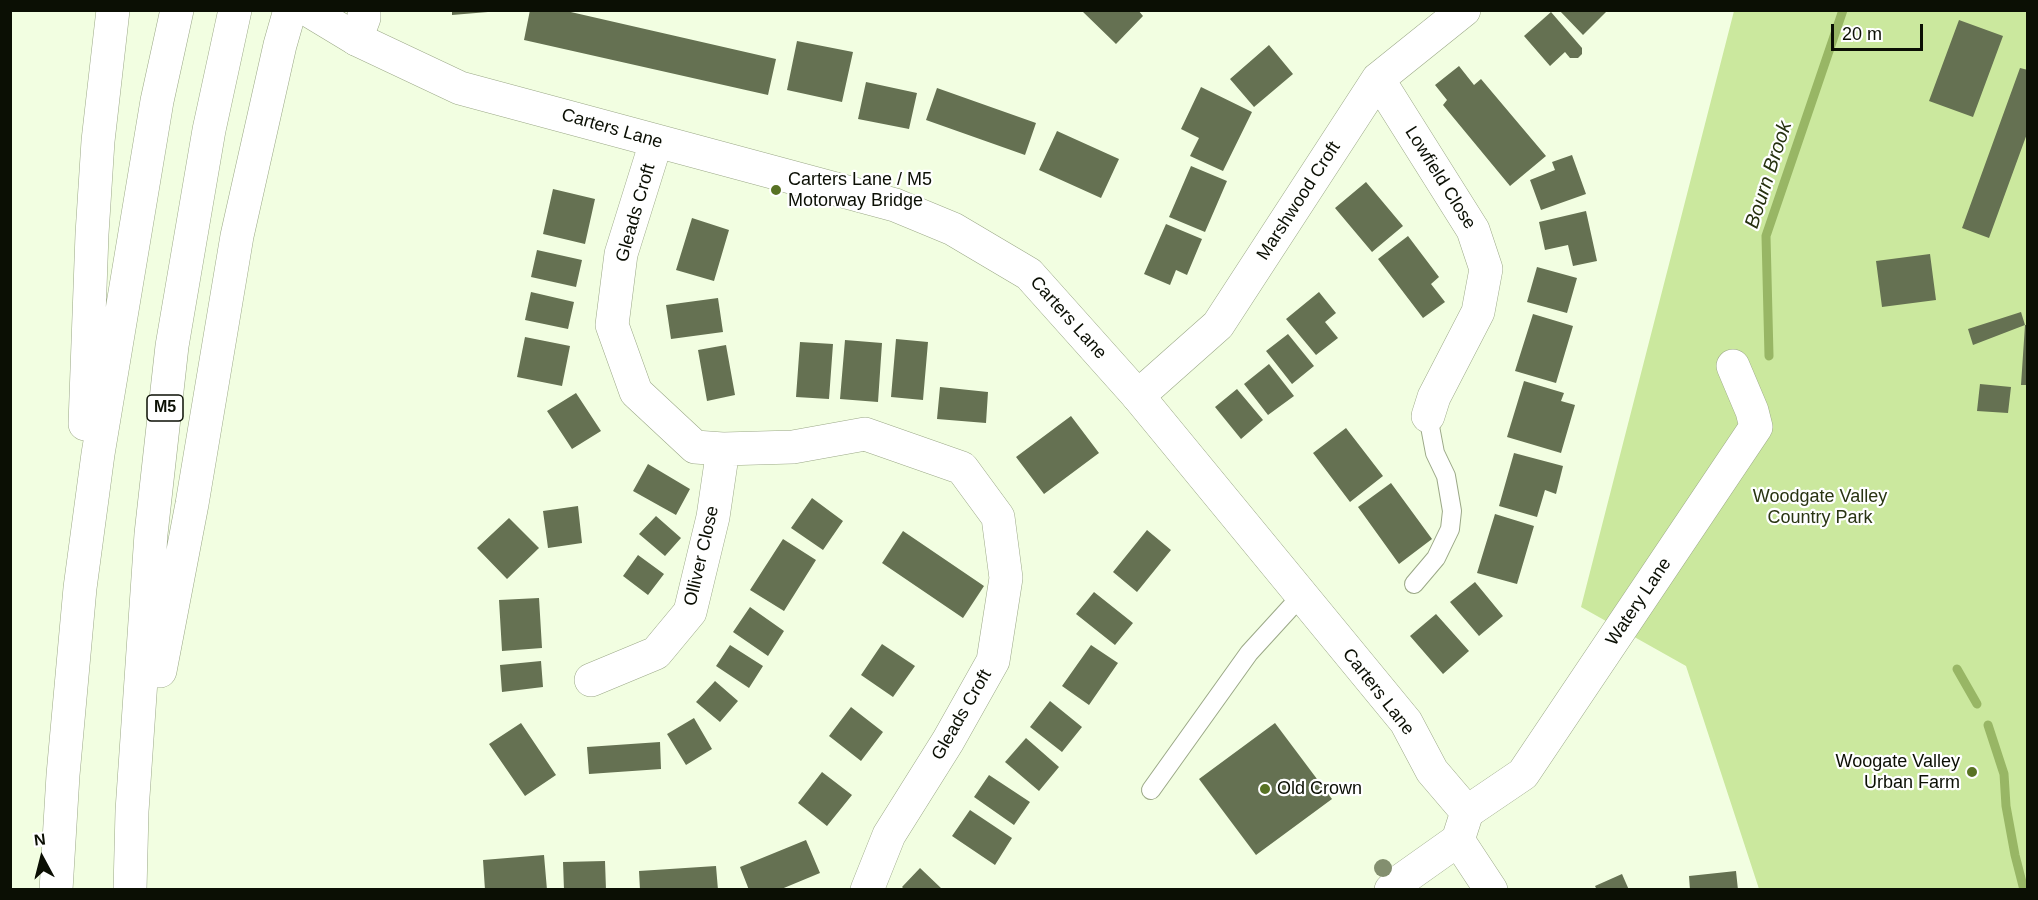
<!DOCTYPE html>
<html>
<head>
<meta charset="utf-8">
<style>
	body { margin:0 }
	#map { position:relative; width:2038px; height:900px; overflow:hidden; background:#f2fee1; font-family:Helvetica,sans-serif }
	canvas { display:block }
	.frame { position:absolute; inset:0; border:12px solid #0b0f04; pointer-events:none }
	.north { position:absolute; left:12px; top:828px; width:60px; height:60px; -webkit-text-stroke:4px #fff; paint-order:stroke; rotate:353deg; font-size:16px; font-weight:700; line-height:24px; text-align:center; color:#0b0f04 }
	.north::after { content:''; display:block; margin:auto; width:21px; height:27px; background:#0b0f04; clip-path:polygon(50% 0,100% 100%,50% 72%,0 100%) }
	.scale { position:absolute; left:1831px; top:24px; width:92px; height:27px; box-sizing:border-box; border:3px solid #0b0f04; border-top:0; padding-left:8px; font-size:18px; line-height:21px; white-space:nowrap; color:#0b0f04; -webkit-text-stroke:4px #fff; paint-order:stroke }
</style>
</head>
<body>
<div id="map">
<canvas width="2038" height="900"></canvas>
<div class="frame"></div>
<div class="north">N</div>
<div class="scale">20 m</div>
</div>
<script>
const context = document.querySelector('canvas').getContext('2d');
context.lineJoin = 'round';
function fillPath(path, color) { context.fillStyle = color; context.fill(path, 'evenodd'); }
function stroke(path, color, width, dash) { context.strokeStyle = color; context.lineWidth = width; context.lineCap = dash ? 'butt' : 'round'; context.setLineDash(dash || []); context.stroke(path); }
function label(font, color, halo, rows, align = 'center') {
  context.font = font + ' Helvetica,sans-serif'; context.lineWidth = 4.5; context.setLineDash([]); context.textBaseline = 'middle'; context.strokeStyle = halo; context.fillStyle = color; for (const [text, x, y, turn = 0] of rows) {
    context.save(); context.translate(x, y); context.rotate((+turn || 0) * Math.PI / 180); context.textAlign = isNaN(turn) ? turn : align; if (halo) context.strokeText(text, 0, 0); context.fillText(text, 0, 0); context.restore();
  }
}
const green = new Path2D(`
	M1734 11H2027V889H1759L1686 666 1581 607Z`);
const stream = new Path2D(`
	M1769 356 1766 236 1843 10
	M1957 669 1977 704
	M1988 725 2004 774 2006 806 2015 855 2024 890`);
const building = new Path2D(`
	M452 10H488V12L452 15Z
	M530 10H562L776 59 768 95 524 40Z
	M1081 10H1138L1143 16 1116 44Z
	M1559 10H1608L1583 35Z
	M1551 12 1582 48V54L1578 58H1570L1565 52 1550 66 1524 36Z
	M1959 20 2003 36 1973 117 1929 101Z
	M797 41 853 52 842 102 787 90Z
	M1269 45 1293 74 1254 107 1230 79Z
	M1459 66 1474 85 1481 79 1546 156 1510 186 1443 105 1447 100 1435 85Z
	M2020 68 2028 70V131L1989 238 1962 228Z
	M866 82 917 93 909 129 858 119Z
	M1201 87 1252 112 1223 171 1190 156 1199 138 1181 129Z
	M937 88 1036 123 1025 155 926 120Z
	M1057 131 1119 159 1101 198 1039 170Z
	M1572 155 1586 194 1541 210 1530 180 1555 170 1552 162Z
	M1191 166 1227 181 1205 232 1169 217Z
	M1366 182 1403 226 1372 252 1335 208Z
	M553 189 595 199 585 244 543 234Z
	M1586 211 1597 261 1573 266 1568 245 1545 250 1539 222Z
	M692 218 729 230 714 281 676 270Z
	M1166 224 1202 239 1187 275 1176 270 1170 285 1144 274Z
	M1408 236 1439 277 1431 284 1445 302 1423 318 1378 259Z
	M537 250 582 260 576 287 531 277Z
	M1930 254 1936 300 1882 307 1876 261Z
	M1537 267 1577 278 1567 313 1527 302Z
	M531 292 574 302 568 329 525 320Z
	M1319 292 1336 313 1325 322 1338 338 1316 355 1286 319Z
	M718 298 723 332 671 339 666 305Z
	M2021 312 2025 325 1973 345 1968 329Z
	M1533 314 1573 326 1556 383 1515 371Z
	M2025 325H2028V385H2021Z
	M1288 334 1314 366 1292 384 1266 351Z
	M525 337 570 346 562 386 517 377Z
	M896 339 928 342 923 400 891 397Z
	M845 340 882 343 878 402 840 399Z
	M800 342 833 344 829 399 796 397Z
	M726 345 735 395 707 401 698 350Z
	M1269 364 1294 396 1268 415 1244 384Z
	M1524 381 1564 393 1561 401 1575 405 1561 453 1507 437Z
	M1980 384 2011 387 2008 413 1977 411Z
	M940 387 988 392 986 423 937 419Z
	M1237 389 1263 420 1241 439 1215 407Z
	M576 393 601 431 572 449 547 411Z
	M1071 416 1099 453 1044 494 1016 457Z
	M1346 428 1383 476 1350 502 1313 453Z
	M1514 453 1563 466 1556 494 1545 490 1537 517 1499 506Z
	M648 464 690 489 676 515 633 491Z
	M1391 483 1432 539 1399 564 1358 507Z
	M812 498 843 521 823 550 791 528Z
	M578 506 582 543 548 548 543 511Z
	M1495 514 1534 526 1517 584 1477 573Z
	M656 516 681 538 665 556 639 534Z
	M509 518 539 548 507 579 477 548Z
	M1147 530 1171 550 1137 592 1113 572Z
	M903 531 984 586 963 618 882 563Z
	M783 539 816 560 784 611 750 590Z
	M638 555 664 574 648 595 623 576Z
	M1475 582 1503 616 1479 636 1450 602Z
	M1094 592 1133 623 1115 645 1076 614Z
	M539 598 542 648 502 651 499 600Z
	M750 607 784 631 768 656 733 632Z
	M1436 614 1469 651 1443 674 1410 636Z
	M882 644 915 666 893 697 861 675Z
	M730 645 763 666 749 688 716 666Z
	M1091 645 1118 663 1089 705 1062 686Z
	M541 661 543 687 502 692 500 665Z
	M715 681 738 701 720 722 696 702Z
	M1050 701 1082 727 1062 752 1030 727Z
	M851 707 883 732 861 761 829 736Z
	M694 718 712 749 686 765 667 734Z
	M521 723 556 775 525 796 489 744Z
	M1275 723 1332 799 1256 855 1199 779Z
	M1026 738 1059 767 1039 791 1005 762Z
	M660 742 661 769 589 774 587 747Z
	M822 772 852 795 827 826 798 803Z
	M989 775 1030 802 1014 825 974 797Z
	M970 810 1012 838 995 865 952 836Z
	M806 840 820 873 779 890H749L740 867Z
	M544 855 547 890H485L483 860Z
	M605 861 606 890H564L563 862Z
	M716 866 718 890H640L639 871Z
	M920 868 943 890H905L902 887Z
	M1736 871 1738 890H1690L1689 876Z
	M1622 874 1629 890H1597L1595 886Z`);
const lane = new Path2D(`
	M1414 584 1436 558 1450 529 1452 511 1446 476 1435 453 1428 416
	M1151 790 1249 653 1301 596`);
const street = new Path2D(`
	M356 39 364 18V10
	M1378 79 1473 230 1486 269 1478 312 1434 397 1428 416
	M656 142 621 254 612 325 636 392 695 447 723 449 793 447 865 434 962 468 998 517 1006 578 993 661 948 741 889 835 867 890
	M1138 396 1218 325 1378 79 1464 10
	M591 680 656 653 690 612 713 517 723 449
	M1467 812 1523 774 1756 427 1752 411 1733 366`);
const secondary = new Path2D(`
	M308 10 356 39 460 88 895 205 953 229 1029 274 1138 396 1406 722 1432 771 1467 812 1458 840
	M1458 840 1491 890
	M1391 890 1403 879 1458 840`);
const highway = new Path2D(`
	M85 424 92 234 98 141 113 10
	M160 671 192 504 237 236 280 45 290 10
	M56 890 63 775 80 588 98 454 157 101 177 10
	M130 890 132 811 151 534 172 346 209 130 235 10`);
const trees = [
	[1383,868]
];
const markers = [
	[776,190,6,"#587224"],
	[1972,772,6,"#587224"],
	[1265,789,6,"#587224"]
];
const shields = [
	[165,408,36]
];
const shieldNames = [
	["M5",165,408]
];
const streetNames = [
	["Carters Lane",612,129,16],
	["Lowfield Close",1440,178,58],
	["Marshwood Croft",1299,201,-57],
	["Gleads Croft",636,213,-74],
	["Carters Lane",1068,318,48],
	["Olliver Close",702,556,-77],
	["Watery Lane",1639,602,-56],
	["Carters Lane",1378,692,52],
	["Gleads Croft",962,715,-60]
];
const poiNames = [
	["Carters Lane / M5",788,180],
	["Motorway Bridge",788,201],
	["Woogate Valley",1960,762,"right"],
	["Urban Farm",1960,783,"right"],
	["Old Crown",1277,789]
];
const parkNames = [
	["Woodgate Valley",1820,497],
	["Country Park",1820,518]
];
const waterNames = [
	["Bourn Brook",1769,175,-72]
];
fillPath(green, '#cbe89e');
stroke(stream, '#98b665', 9);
fillPath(building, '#657152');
stroke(lane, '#9ba887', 20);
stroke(street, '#9ba887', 34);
stroke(secondary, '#9ba887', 34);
stroke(highway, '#9ba887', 34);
stroke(lane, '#fff', 18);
stroke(street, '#fff', 33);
stroke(secondary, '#fff', 33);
stroke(highway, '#fff', 33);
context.fillStyle = '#838f6f';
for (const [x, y] of trees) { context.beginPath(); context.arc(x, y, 9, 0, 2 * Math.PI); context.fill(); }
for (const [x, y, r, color] of markers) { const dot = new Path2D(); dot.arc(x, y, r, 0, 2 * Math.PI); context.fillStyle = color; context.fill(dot); stroke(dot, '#fff', 2); }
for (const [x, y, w] of shields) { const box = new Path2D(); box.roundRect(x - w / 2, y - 13, w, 26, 4.5); context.fillStyle = '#fff'; context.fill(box); stroke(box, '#0b0f04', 1.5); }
label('bold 16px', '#0b0f04', null, shieldNames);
label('18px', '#0b0f04', '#fff', streetNames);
label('18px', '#0b0f04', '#fff', poiNames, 'left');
label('18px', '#293412', '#fff', parkNames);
label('italic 20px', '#26310f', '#fff', waterNames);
</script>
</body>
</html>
